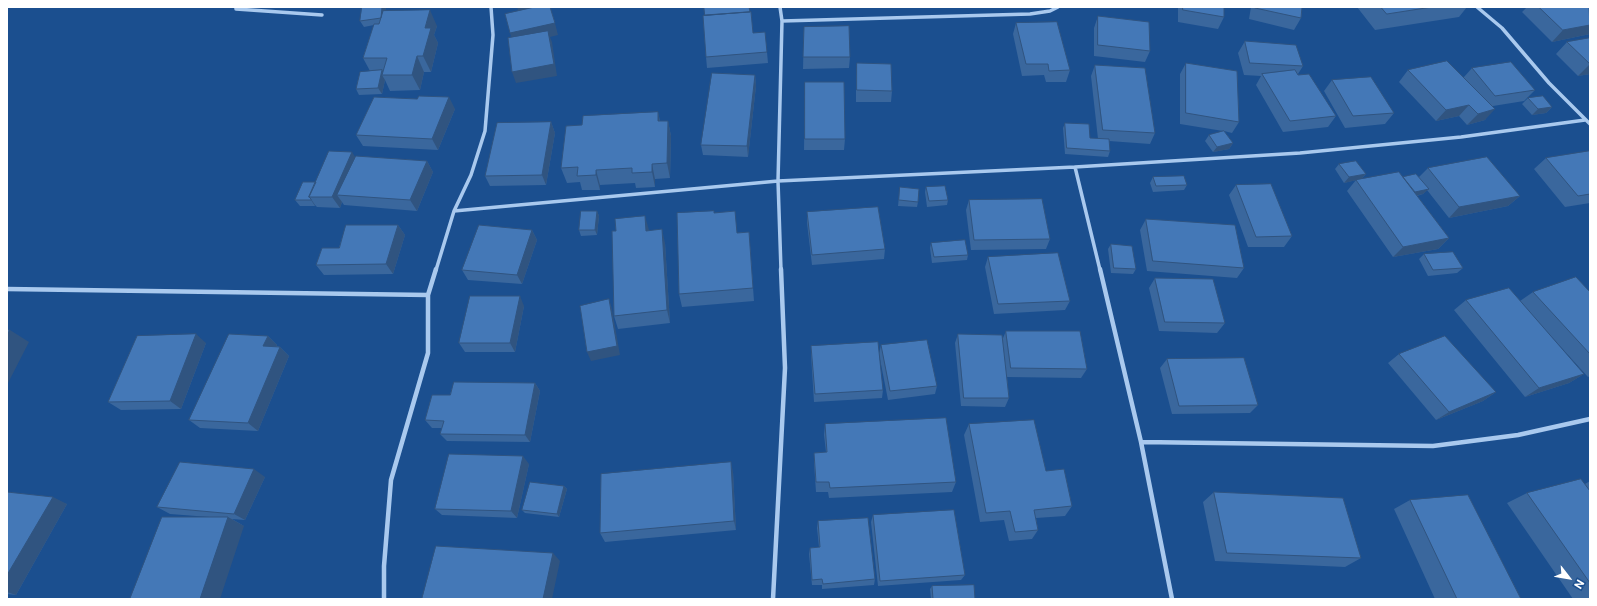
<!DOCTYPE html>
<html>
<head>
<meta charset="utf-8">
<style>
	body { margin:0 }
	#map { position:relative; width:1597px; height:606px; overflow:hidden; background:#1b4f8f; font-family:"Public Sans",sans-serif }
	canvas { display:block }
	.frame { position:absolute; inset:0; border:8px solid #fff; pointer-events:none }
	.north { position:absolute; left:1549px; top:558px; width:40px; height:40px; -webkit-text-stroke:3px #1b4f8f; paint-order:stroke; rotate:121deg; font-size:11px; font-weight:700; line-height:16px; text-align:center; color:#fff }
	.north::after { content:''; display:block; margin:auto; width:14px; height:18px; background:#fff; clip-path:polygon(50% 0,100% 100%,50% 72%,0 100%) }
</style>
</head>
<body>
<div id="map">
<canvas width="1597" height="606"></canvas>
<div class="frame"></div>
<div class="north">N</div>
</div>
<script>
const context = document.querySelector('canvas').getContext('2d');
context.lineJoin = 'round';
function stroke(path, color, width, dash) { context.strokeStyle = color; context.lineWidth = width; context.lineCap = dash ? 'butt' : 'round'; context.setLineDash(dash || []); context.stroke(path); }
function fillPath(path, color) { context.fillStyle = color; context.fill(path, 'evenodd'); }
const minorFar1 = new Path2D(`
	M236 7V9L322 15
	M780 7 782 21 778 181 781 270
	M1477 7 1502 28 1549 83 1590 124
	M782 21 1030 14 1050 11 1058 7
	M1075 167 1100 270
	M454 211 778 181 1075 167 1300 153 1461 137 1585 120
	M436 270 454 211 471 175 485 131 493 35 491 7`);
const minor = new Path2D(`
	M1100 269 1141 442 1172 599
	M7 289 428 295
	M1141 442 1433 446 1518 435 1590 419
	M384 599V566L391 480 428 353V295L436 269
	M773 599 785 368 781 269`);
const wall = new Path2D(`
	M386 7 385 11 437 26 434 35 438 43 431 72H424L420 90 390 91 385 80 382 94 359 95 356 89 370 71 363 58 374 25 364 27 360 21Z
	M1178 7H1224V17L1218 29 1178 22Z
	M1251 7H1302L1301 18 1294 30 1249 19Z
	M1357 7H1467L1459 17 1375 30Z
	M1527 7H1590V34L1552 42 1522 12Z
	M750 12 753 33 767 52 768 63 707 68 706 57Z
	M1098 16 1150 51 1145 62 1094 56V28Z
	M1016 23 1070 70 1066 82H1046L1044 75 1022 76 1013 34Z
	M804 27 850 57 849 68 803 69Z
	M1590 38V74L1578 76 1556 54 1567 42Z
	M1245 41 1303 66 1298 74 1336 116 1328 127 1283 132 1256 85 1261 76 1244 75 1238 53Z
	M857 63 892 91 891 102H856V75Z
	M1186 63 1239 122 1232 133 1224 131 1233 143 1229 149 1213 152 1205 141 1209 135 1223 131 1180 124V74Z
	M1095 65 1155 133 1150 144 1109 141 1110 151 1108 157 1065 154 1063 128 1065 123 1090 138 1098 139 1091 76Z
	M1472 68 1535 90 1524 101 1493 106 1485 120 1467 125 1459 116 1436 121 1399 82 1408 70 1464 77Z
	M755 75 756 86 748 157 703 155 701 145Z
	M1332 80 1394 113 1385 124 1345 128 1324 91Z
	M805 82 845 139 844 150H804Z
	M1528 98 1552 107 1546 113 1532 115 1522 104Z
	M417 99 455 109 438 150 363 146 356 135Z
	M658 112 660 121H668L671 136 670 178 655 179V187L636 188 635 183 600 185V190H582L580 182 567 183 561 168 582 125Z
	M551 122 555 133 546 185 490 186 485 176Z
	M1590 151V203L1565 207 1534 169 1546 158Z
	M355 157 427 161 433 172 417 211 344 205 342 202 340 208 317 207 315 205V206H300L295 200 316 182Z
	M1339 164 1366 174 1361 179 1403 177H1419L1428 168 1520 196 1508 206 1449 218 1427 190 1423 194 1417 196 1449 238 1438 249 1393 257 1347 191 1356 180 1344 183 1335 169Z
	M1153 177 1187 185 1184 190 1153 192 1150 183Z
	M1236 185 1292 236 1284 247H1248L1229 195Z
	M900 187 918 202 917 207 898 206Z
	M926 187 948 200 947 205 927 207 925 192Z
	M969 200 1050 239 1046 249 971 250 966 210Z
	M597 211 599 216 597 235 581 236 579 230Z
	M807 212 885 249 884 259 812 265 807 223Z
	M715 213 737 233 749 232 754 301 682 307 679 294Z
	M1146 219 1244 268 1237 278 1147 271 1140 230Z
	M398 225 405 235 393 274 324 275 316 265 339 248Z
	M532 230 537 240 522 284 468 280 462 270Z
	M616 231H649L665 243 670 323 618 329 614 316Z
	M931 243 968 255 967 260 932 263 930 248Z
	M1111 244 1136 269 1133 274 1111 273 1108 249Z
	M1424 254 1463 268 1457 273 1428 276 1419 259Z
	M988 257 1070 301 1065 310 994 314 985 267Z
	M1155 278 1225 323 1217 333 1159 331 1149 288Z
	M1533 292H1590V376L1588 377 1541 325 1584 374 1569 383 1525 397 1454 310 1466 300 1520 301Z
	M524 306 515 352H465L459 343Z
	M1006 331 1087 369 1081 378 1007 377 1009 398 1005 407 961 406 955 343 958 334 1003 338Z
	M268 336 277 345V346L280 347 289 356 258 431 200 428 189 420Z
	M206 343 181 409 121 410 108 402Z
	M881 345 937 386 935 394 888 400 879 354Z
	M811 346 883 390 882 398 814 402 811 355Z
	M1399 354 1496 392 1483 401 1436 420 1388 363Z
	M1167 359 1258 405 1250 413 1172 414 1160 368Z
	M535 383 540 391 530 442 447 441 440 434 442 428H432L425 420 450 395Z
	M825 424 956 482 952 492 829 498 828 492H816L814 463V453L826 452 824 435Z
	M969 424 1046 471 1072 506 1065 516 1036 518 1038 530 1032 539 1009 541 1004 520 980 522 964 435Z
	M529 464 517 518 442 515 435 509Z
	M733 472 736 530 605 542 600 533Z
	M265 477 245 520 232 519 244 526 209 517 170 514 157 507Z
	M1590 481V599H1573L1507 503 1527 493 1585 484Z
	M564 486 567 489 559 517 525 513 522 510Z
	M7 492 67 504 16 595 7 594Z
	M1214 492 1361 558 1345 567 1215 561 1203 502Z
	M1410 500 1521 599H1435L1394 509Z
	M873 515 965 575 961 580 878 586 871 522Z
	M818 521 875 579 874 585 822 589V585H812L809 554 810 548 819 547 817 528Z
	M932 586 975 599H931L930 589Z`);
const shadedWall = new Path2D(`
	M382 7H386L384 24 381 18Z
	M517 7H549L519 13Z
	M430 10 437 26 434 35 438 43 431 72 423 56 425 28Z
	M555 23 558 35 550 37 552 42 557 76 516 83 512 72 514 45 510 33Z
	M1590 25V34L1552 42 1563 30Z
	M417 56 424 72 420 90 412 75Z
	M1590 64V74L1578 76Z
	M382 70 385 75H382L385 80 382 94 378 88Z
	M755 75 756 86 748 157 747 146Z
	M449 97 455 109 438 150 432 139Z
	M1469 105 1459 116 1436 121 1446 110Z
	M1552 107 1546 113 1532 115 1538 109Z
	M1495 109 1485 120 1467 125 1478 114Z
	M658 112 661 128 658 121Z
	M668 121 671 136 670 178 667 163Z
	M551 122 555 133 546 185 542 175Z
	M1233 143 1229 149 1213 152 1217 147Z
	M352 152 359 163 337 195 342 202 340 208 332 197Z
	M427 161 433 172 417 211 410 200Z
	M652 164 655 179V187L652 172Z
	M596 170 600 185V190L596 175Z
	M1366 174 1361 179 1344 183 1349 177Z
	M1429 189 1423 194 1410 197 1415 192Z
	M1520 196 1508 206 1449 218 1459 207Z
	M311 199 315 205V206L311 200Z
	M597 211 599 216 597 235 595 230Z
	M645 216 649 230 650 245 646 231Z
	M398 225 405 235 393 274 386 264Z
	M662 229 665 243 670 323 667 310Z
	M532 230 537 240 522 284 517 275Z
	M1449 238 1438 249 1393 257 1403 247Z
	M520 296 524 306 515 352 510 343Z
	M609 299 612 309 620 355 591 361 587 352Z
	M10 330 29 342 7 385V334Z
	M196 334 206 343 181 409 170 401Z
	M268 336 277 345 273 355 263 346Z
	M280 347 289 356 258 431 248 423Z
	M1584 374 1569 383 1525 397 1539 388Z
	M535 383 540 391 530 442 525 435Z
	M1496 392 1483 401 1436 420 1449 412Z
	M523 456 529 464 517 518 511 511Z
	M731 462 733 472 736 530 734 521Z
	M254 469 265 477 245 520 234 514Z
	M564 486 567 489 559 517 557 514Z
	M53 497 67 504 16 595 7 592V575Z
	M228 517 244 526 220 599H200Z
	M553 553 560 561 552 599H543Z`);
const building = new Path2D(`
	M362 7H382L381 18 360 21Z
	M535 7H550L555 23 510 33 505 14Z
	M704 7H749L750 12 705 15Z
	M1183 7H1224V17L1183 10Z
	M1255 7H1302L1301 18 1255 8Z
	M1381 7H1432L1387 14Z
	M1539 7H1589L1590 25 1563 30Z
	M430 10 425 28H431L423 56H417L412 75H382L387 58H363L374 24H379L383 11Z
	M751 12 753 33 765 32 767 52 706 57 703 16Z
	M1098 16 1149 22 1150 51 1098 45Z
	M1057 22 1070 70 1049 71 1048 64H1026L1016 23Z
	M849 26 850 57H803L804 27Z
	M548 31 554 64 512 72 508 38Z
	M1590 38V64L1567 42Z
	M1245 41 1296 45 1303 66 1250 63Z
	M1447 61 1495 109 1478 114 1469 105 1446 110 1408 70Z
	M1511 62 1535 90 1495 96 1472 68Z
	M857 63 891 64 892 91 857 90Z
	M1186 63 1237 71 1239 122 1186 113Z
	M1095 65 1145 68 1155 133 1103 130Z
	M382 70 378 88 356 89 360 72Z
	M1295 70 1298 75 1309 74 1336 116 1290 121 1262 74Z
	M712 73 755 75 747 146 701 145Z
	M1371 77 1394 113 1353 116 1332 80Z
	M805 82H844L845 139H805Z
	M419 96 449 97 432 139 356 135 374 97 417 99Z
	M1543 96 1552 107 1538 109 1528 98Z
	M658 112V121H668L667 163 652 164V172L632 173V168L596 170V175L577 176 578 167 561 168 566 126 582 125 583 116Z
	M551 122 542 175 485 176 497 123Z
	M1065 123 1089 124 1090 138 1109 139 1110 151 1067 148Z
	M1224 131 1233 143 1217 147 1209 135Z
	M329 151 352 152 332 197H309Z
	M1590 151V194L1578 196 1546 158Z
	M356 156 427 161 410 200 337 195Z
	M1487 157 1520 196 1459 207 1428 168Z
	M1356 161 1366 174 1349 177 1339 164Z
	M1399 172 1449 238 1403 247 1356 180Z
	M1416 174 1429 189 1415 192 1403 177Z
	M1184 176 1187 185 1156 186 1153 177Z
	M303 182H316L309 197 311 199V200H295Z
	M1271 184 1292 236 1256 237 1236 185Z
	M945 186 948 200 929 201 926 187Z
	M900 187 919 189 918 202 899 200Z
	M1042 199 1050 239 974 240 969 200Z
	M878 207 885 249 812 255 807 212Z
	M581 211H597L595 230H579Z
	M714 211V213L735 211 737 233 749 232 753 288 679 294 677 213Z
	M645 216 646 231 662 229 667 310 614 316 612 231H616L615 219Z
	M1146 219 1235 225 1244 268 1153 261Z
	M346 225H398L386 264 316 265 322 248H339Z
	M479 225 532 230 517 275 462 270Z
	M965 240 968 255 934 257 931 243Z
	M1111 244 1132 246 1136 269 1114 268Z
	M1453 252 1463 268 1433 270 1424 254Z
	M1058 253 1070 301 998 304 988 257Z
	M1576 277 1590 292V354L1533 292Z
	M1155 278 1213 279 1225 323 1165 322Z
	M1509 288 1584 374 1539 388 1466 300Z
	M470 296H520L510 343H459Z
	M609 299 617 346 587 352 580 306Z
	M7 330H10L7 334Z
	M1006 331H1080L1087 369 1011 368Z
	M196 334 170 401 108 402 137 336Z
	M229 334 268 336 263 346 280 347 248 423 189 420Z
	M958 334 1002 335 1009 398H964Z
	M1445 336 1496 392 1449 412 1399 354Z
	M927 340 937 386 890 391 881 345Z
	M878 342 883 390 815 394 811 346Z
	M1244 358 1258 405 1179 406 1167 359Z
	M454 382 535 383 525 435 440 434 444 421 425 420 432 395H450Z
	M946 418 956 482 830 488 829 482H816L814 453 827 452 825 424Z
	M1034 420 1046 471 1064 469 1072 506 1034 510 1038 530 1015 532 1010 511 986 513 969 424Z
	M449 454 523 456 511 511 435 509Z
	M180 462 254 469 234 514 157 507Z
	M731 462 734 521 600 533 601 474Z
	M1581 479 1590 491V583L1527 493Z
	M530 482 564 486 557 514 522 510Z
	M7 492 53 497 7 575Z
	M1214 492 1343 498 1361 558 1227 553Z
	M1468 495 1521 599H1457L1410 500Z
	M954 510 965 575 880 581 873 515Z
	M162 517H228L200 599H130Z
	M868 518 875 579 823 584 822 579 812 580 810 548 820 547 818 521Z
	M436 546 553 553 543 599H422Z
	M974 585 975 599H933L932 586Z`);
stroke(minorFar1, '#a9c9ee', 3.5);
stroke(minor, '#a9c9ee', 4.5);
fillPath(wall, '#3a679d');
fillPath(shadedWall, '#305480');
fillPath(building, '#4478b7');
stroke(building, '#305480', 1);
</script>
</body>
</html>
